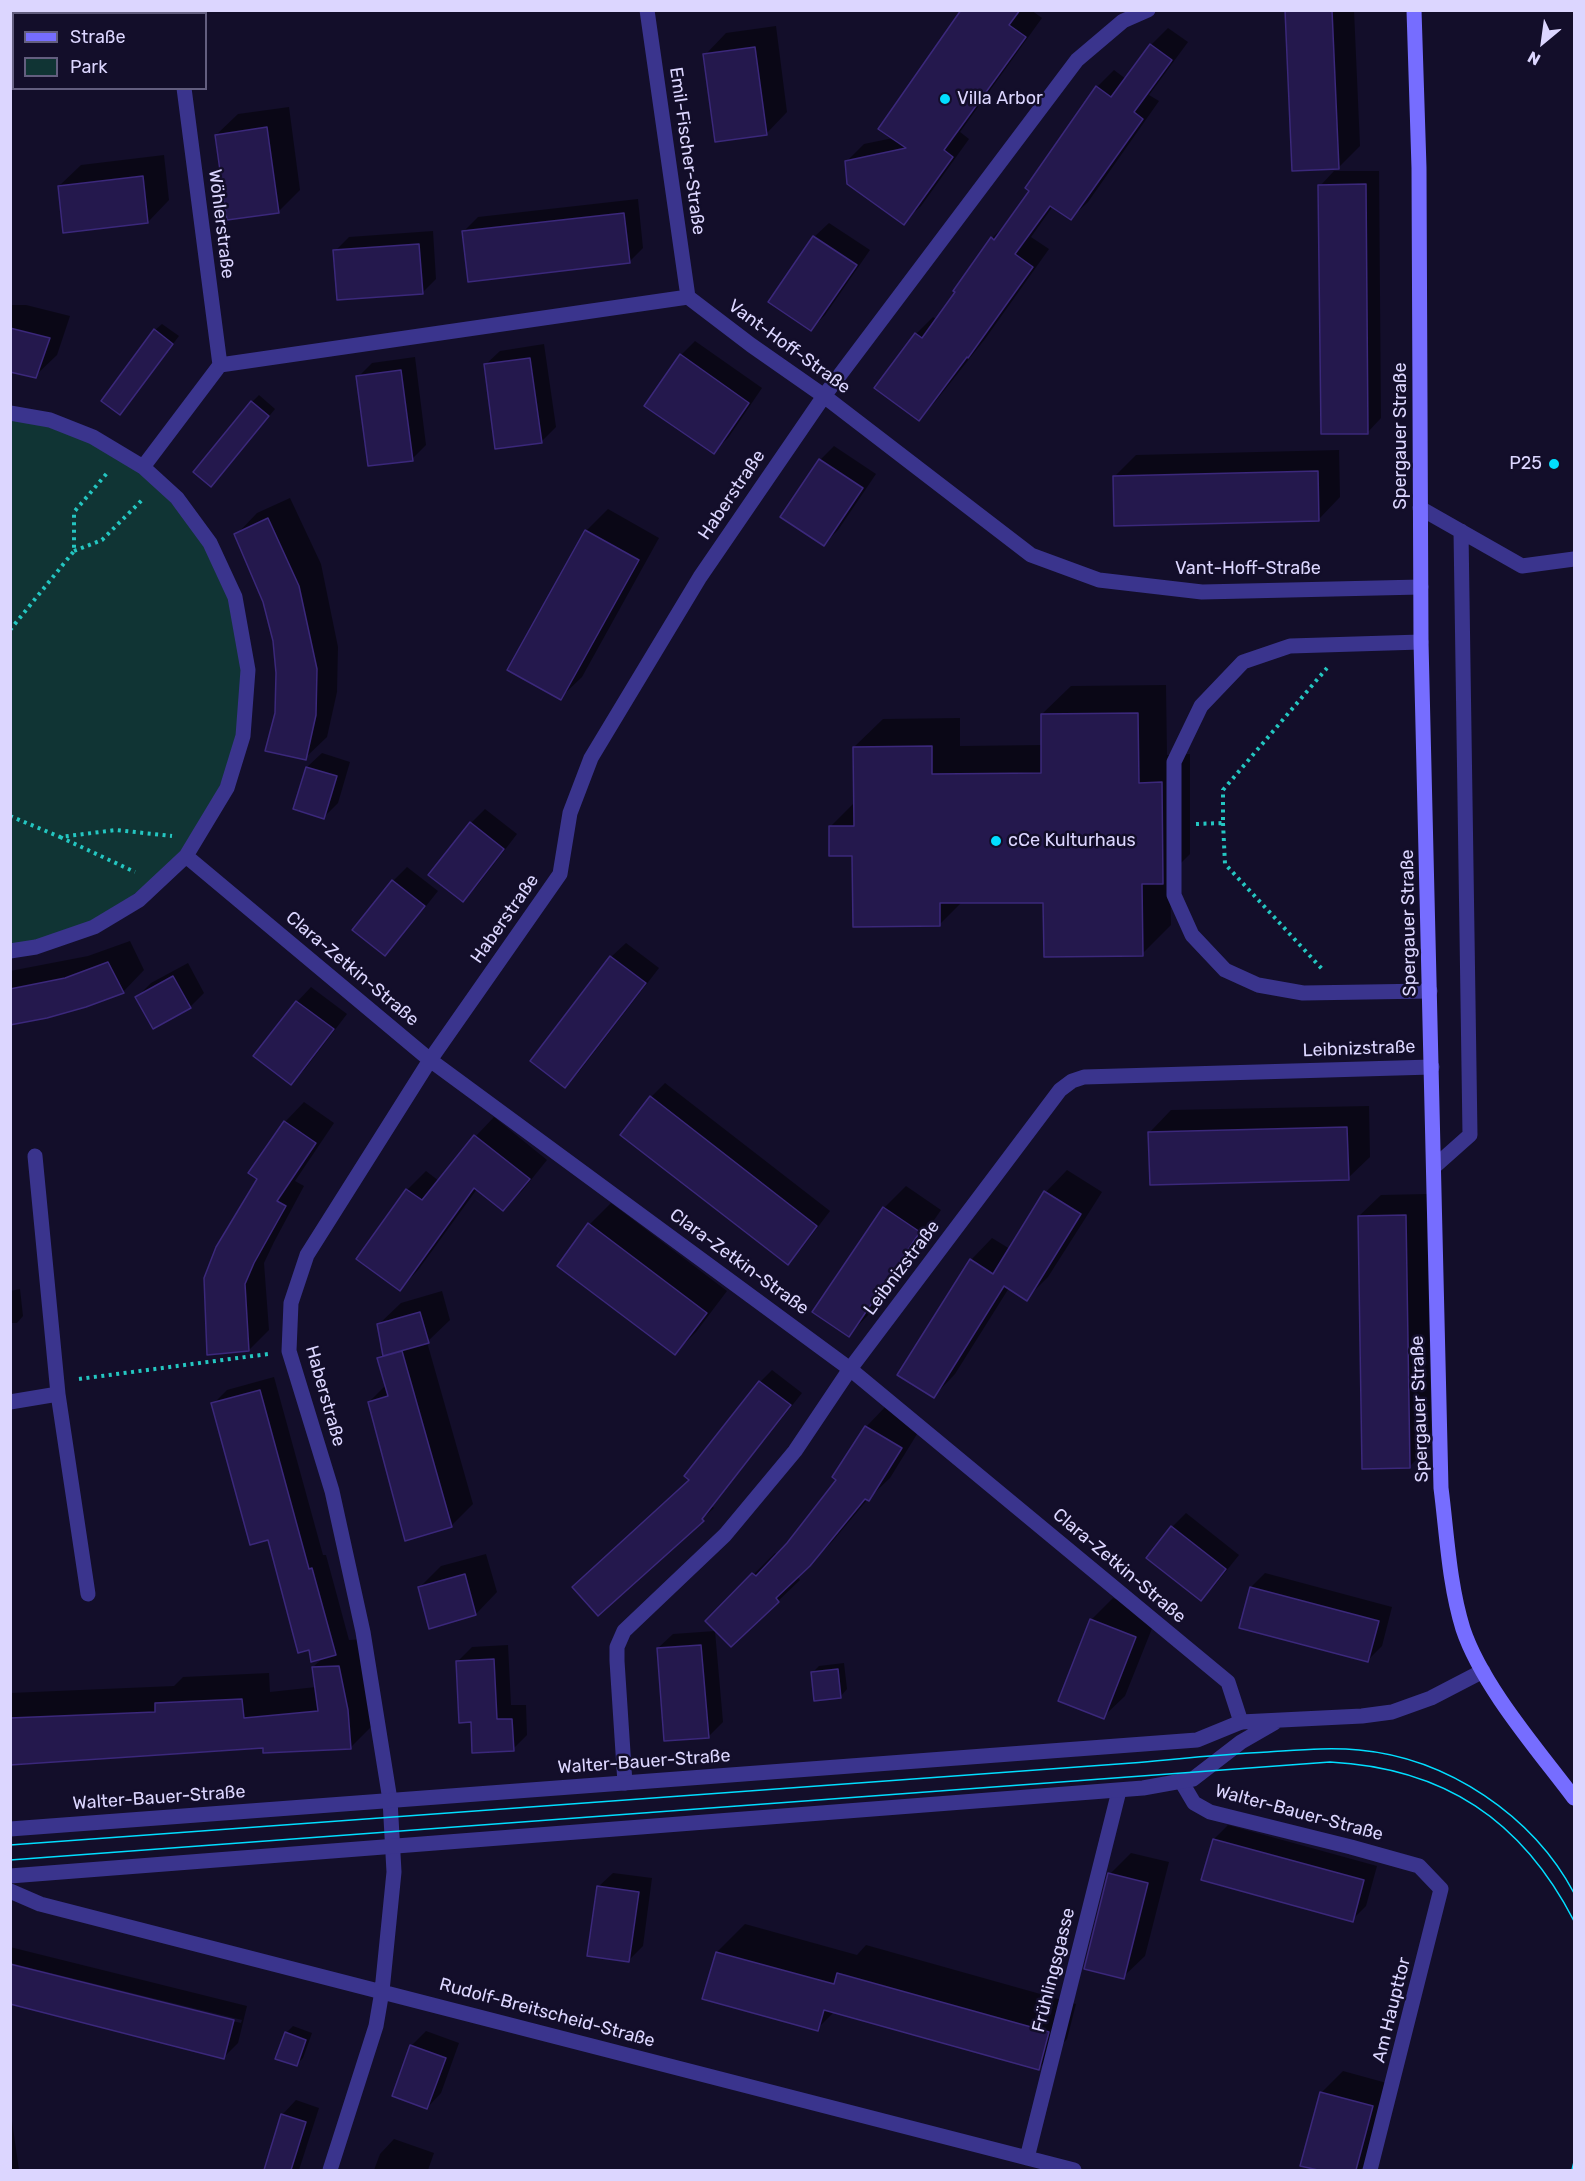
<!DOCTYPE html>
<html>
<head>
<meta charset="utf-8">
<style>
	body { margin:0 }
	#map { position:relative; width:1585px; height:2181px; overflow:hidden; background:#130e2a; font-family:Rubik,sans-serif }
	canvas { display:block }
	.frame { position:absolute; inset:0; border:12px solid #dcd6ff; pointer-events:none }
	.legend { position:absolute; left:12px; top:12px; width:195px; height:78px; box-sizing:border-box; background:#130e2a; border:2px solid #635e7f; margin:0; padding:8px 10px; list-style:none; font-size:18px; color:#dcd6ff }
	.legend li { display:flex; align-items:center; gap:12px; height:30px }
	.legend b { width:30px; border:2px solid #635e7f }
	.north { position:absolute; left:1513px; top:12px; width:60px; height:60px; -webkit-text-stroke:4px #130e2a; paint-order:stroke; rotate:209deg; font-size:16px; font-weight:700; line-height:24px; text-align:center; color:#dcd6ff }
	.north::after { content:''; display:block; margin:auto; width:21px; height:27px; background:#dcd6ff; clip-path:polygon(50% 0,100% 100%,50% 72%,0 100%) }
</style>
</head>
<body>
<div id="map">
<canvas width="1585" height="2181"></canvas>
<div class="frame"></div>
<ul class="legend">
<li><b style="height:8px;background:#766dff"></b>Straße</li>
<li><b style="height:16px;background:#103434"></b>Park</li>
</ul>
<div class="north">N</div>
</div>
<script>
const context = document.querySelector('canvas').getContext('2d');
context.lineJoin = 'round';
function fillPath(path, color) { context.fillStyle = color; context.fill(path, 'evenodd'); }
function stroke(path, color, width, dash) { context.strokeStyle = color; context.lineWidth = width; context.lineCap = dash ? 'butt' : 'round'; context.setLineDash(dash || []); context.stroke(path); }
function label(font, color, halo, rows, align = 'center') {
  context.font = font + ' Rubik,sans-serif'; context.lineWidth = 5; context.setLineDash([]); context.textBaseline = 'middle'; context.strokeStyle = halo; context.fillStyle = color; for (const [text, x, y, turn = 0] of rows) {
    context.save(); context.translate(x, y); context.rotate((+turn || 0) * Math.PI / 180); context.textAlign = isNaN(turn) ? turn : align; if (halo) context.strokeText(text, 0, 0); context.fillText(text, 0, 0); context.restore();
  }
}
const green = new Path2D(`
	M10 413 124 453 210 543 237 609 248 670 243 736 191 848 94 927 10 949Z`);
const shadow = new Path2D(`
	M963 10H1031L1042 18 960 132 969 139 921 206 903 223 846 162 864 144 893 138Z
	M1287 10H1354L1360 146 1338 168Z
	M776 26 787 112 766 134 705 55 726 33Z
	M1168 28 1188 42 1149 95 1159 101 1088 202 1071 218 1053 206 1031 237 1049 249 985 339 935 402 918 419 916 334 933 317 937 320 992 238 1009 221 1097 87 1114 70 1126 79 1151 45Z
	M289 107 300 190 279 211 216 135 238 114Z
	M164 155 169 200 148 222 59 186 81 165Z
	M1334 171H1379L1381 418 1367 433 1320 186Z
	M638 199 643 248 629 262 464 231 478 217Z
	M829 223 870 250 825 315 811 329 814 237Z
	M433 231 436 279 422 293 335 251 349 237Z
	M10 305H26L70 316 57 355 35 376 10 370Z
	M162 324 179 336 120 413 155 330Z
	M695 341 762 388 728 438 713 452 681 355Z
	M544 344 556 427 541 442 485 365 500 351Z
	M415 357 426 445 412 459 358 377 372 363Z
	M259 395 275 409 218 478 252 402Z
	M834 446 876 474 838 530 824 544 782 516 820 460Z
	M1339 450 1340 497 1319 519 1114 477 1136 455Z
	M290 498 321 564 338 647 337 692 327 737 305 758 276 713 277 673 275 641 264 602 236 535 257 513Z
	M608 509 659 538 582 677 560 698 586 531Z
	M1166 685 1167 755 1190 754V854L1170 874 1171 925 1142 954 1045 901 962 902 940 924 854 855 830 827 855 802 854 747 883 719 960 718V746L1043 745 1042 714 1071 686Z
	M322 753 350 762 338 803 324 817 295 808 307 767Z
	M485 809 517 834 477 886 463 900 471 823Z
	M407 867 438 891 399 940 385 954 393 881Z
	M130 941 144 970 123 992 10 1023V971L88 956Z
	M626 943 659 968 579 1072 565 1086 532 1061 611 957Z
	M188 963 204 993 190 1007 137 997 151 983Z
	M311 987 347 1014 305 1069 291 1083 255 1056 297 1002Z
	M665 1083 830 1211 802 1248 788 1263 651 1097Z
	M304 1102 334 1123 295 1181 304 1186 274 1242 264 1263 269 1330 249 1350 208 1353 259 1178 250 1172 285 1122Z
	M1369 1106 1370 1157 1348 1178 1150 1132 1171 1110Z
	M494 1117 547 1160 522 1191 503 1209 477 1189 418 1270 400 1289 407 1190 426 1171 439 1181 476 1136Z
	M1067 1170 1102 1192 1048 1277 1026 1299 1009 1288 955 1374 934 1396 971 1260 992 1238 1010 1249 1046 1192Z
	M906 1186 941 1210 870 1313 849 1335 814 1311 884 1208Z
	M1427 1194 1431 1445 1409 1467 1359 1216 1381 1195Z
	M611 1203 727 1291 696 1332 675 1353 590 1224Z
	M20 1289 23 1316 17 1323H10V1291Z
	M442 1291 450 1320 427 1342 473 1504 451 1526 369 1402 386 1385 378 1358 384 1353 379 1324 401 1303Z
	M772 1370 802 1393 712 1506 714 1508 598 1614 691 1480 686 1476 760 1382Z
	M274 1377 323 1555H326L349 1640 365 1639 378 1720 351 1747 265 1746 10 1763V1693L174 1686 183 1677 269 1673 270 1692 316 1687 313 1667 324 1657 310 1648 269 1538 213 1404 227 1390Z
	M887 1405 922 1426 890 1478 868 1499 831 1543 797 1576 800 1580 778 1601 707 1621 775 1553 778 1555 838 1480 866 1427Z
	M1186 1513 1239 1555 1215 1585 1201 1599 1172 1527Z
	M486 1554 497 1592 476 1614 419 1588 441 1566Z
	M1265 1573 1392 1607 1382 1646 1367 1661 1251 1587Z
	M1113 1598 1157 1616 1125 1696 1103 1717 1091 1620Z
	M715 1631 723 1722 708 1737 658 1648 673 1634Z
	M508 1645 511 1705H526L527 1735 513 1749 472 1721 458 1661 472 1647Z
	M844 1663 847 1689 841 1696 812 1673 819 1666Z
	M1228 1825 1377 1866 1366 1906 1352 1920 1214 1839Z
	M1131 1853 1169 1862 1145 1956 1123 1977 1110 1874Z
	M613 1873 652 1878 643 1946 629 1960 598 1887Z
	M745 1924 857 1955 866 1945 1076 2004 1067 2039 1039 2068 835 2011 817 2029 717 1952Z
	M10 1947 247 2006 238 2043 224 2057 10 1966 241 2023 242 2020 10 1963Z
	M293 2026 312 2033 303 2058 296 2065 286 2033Z
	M426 2031 459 2043 441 2093 427 2108 394 2095 412 2045Z
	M1343 2071 1394 2085 1374 2157 1360 2170H1324L1302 2165 1321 2093Z
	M296 2100 319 2108 299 2170H265L282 2115Z
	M10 2107 19 2170H10Z
	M394 2139 434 2153 428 2170H374L380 2154Z`);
const building = new Path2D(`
	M961 10H1020L1009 25 1026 37 944 150 953 157 904 225 847 184 845 161 906 148 878 129Z
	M1285 10H1332L1339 169 1292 171Z
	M1150 44 1172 60 1134 112 1143 119 1071 220 1050 206 1015 254 1033 267 968 358 967 357 919 421 874 388 915 333 922 338 955 292 953 291 991 237 994 240 1029 191 1025 188 1096 86 1111 97Z
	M755 47 767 135 715 142 703 54Z
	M267 127 279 213 227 220 215 135Z
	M143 176 148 223 63 233 58 186Z
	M1366 184 1368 434H1321L1318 185Z
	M624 213 630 263 468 282 462 231Z
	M813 236 857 265 811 331 768 302Z
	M419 244 423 294 337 300 333 250Z
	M10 328 50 338 36 378 10 372Z
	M154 329 173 344 120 415 101 401Z
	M680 354 749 403 714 454 644 406Z
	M530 358 542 443 495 449 484 364Z
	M401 370 413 461 368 466 356 376Z
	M251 401 269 416 211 487 193 472Z
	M819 459 863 488 824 546 780 517Z
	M1318 471 1319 521 1114 526 1113 476Z
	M268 518 299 586 317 669 316 715 306 760 265 751 275 713 276 673 273 641 263 602 234 534Z
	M585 530 639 560 561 700 507 670Z
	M1138 713 1139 783 1162 782 1163 884H1142L1143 956 1044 957 1043 903H940V926L853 927 852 856H829V826H854L853 747 932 746V774L1041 773V714Z
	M306 767 337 776 324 819 293 809Z
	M470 822 504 849 463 902 428 875Z
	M392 880 425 906 385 956 352 930Z
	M610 956 646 983 565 1088 530 1061Z
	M108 962 124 993 86 1007 47 1018 10 1025V989L65 978Z
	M173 976 191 1008 153 1029 135 997Z
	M296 1001 334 1029 291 1085 253 1056Z
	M650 1096 817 1226 788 1265 620 1135Z
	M284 1121 316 1143 277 1201 286 1206 254 1263 245 1284 249 1351 207 1355 204 1278 216 1247 257 1179 248 1173Z
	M1347 1127 1349 1180 1150 1185 1148 1132Z
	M474 1135 530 1179 503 1211 474 1188 400 1291 356 1259 406 1189 422 1200Z
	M1044 1191 1081 1214 1027 1301 1004 1286 934 1398 897 1375 970 1259 993 1274Z
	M883 1207 920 1232 849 1337 812 1312Z
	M1406 1215 1410 1468 1362 1469 1358 1216Z
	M588 1223 707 1313 675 1355 557 1266Z
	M420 1312 429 1343 383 1356 377 1324Z
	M402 1351 452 1527 405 1541 368 1402 388 1396 377 1358Z
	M759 1381 791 1405 702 1519 704 1521 598 1616 572 1587 689 1480 684 1476Z
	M260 1390 309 1569 312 1568 336 1655 311 1662 309 1650 298 1653 268 1540 250 1545 211 1403Z
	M865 1426 902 1448 869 1501 865 1499 810 1566 776 1598 779 1602 731 1647 705 1621 752 1573 756 1576 787 1543 836 1480 832 1477Z
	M1171 1526 1226 1569 1201 1601 1146 1558Z
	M465 1574 476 1615 429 1629 418 1587Z
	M1250 1587 1379 1621 1368 1662 1239 1628Z
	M1090 1619 1136 1637 1104 1719 1058 1701Z
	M701 1645 709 1738 664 1741 657 1648Z
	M494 1659 497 1719H512L514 1751 472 1753 471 1722 459 1723 456 1661Z
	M339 1666 348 1710 351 1749 263 1753V1748L10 1765V1718L155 1712V1703L242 1699 244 1718 318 1711 312 1667Z
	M838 1669 841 1698 814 1701 811 1672Z
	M1213 1839 1364 1880 1353 1922 1201 1880Z
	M1108 1873 1148 1883 1124 1979 1084 1969Z
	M597 1886 639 1892 629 1962 587 1956Z
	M716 1952 834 1984 837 1973 1049 2032 1039 2070 824 2010 818 2031 702 1999Z
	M10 1964 234 2020 224 2059 10 2004Z
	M285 2032 306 2040 297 2066 275 2059Z
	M410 2045 446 2058 427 2109 392 2096Z
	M1320 2092 1373 2106 1356 2170H1318L1300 2166Z
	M281 2114 306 2122 291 2170H264Z`);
const path = new Path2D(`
	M74 551 102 540 144 498
	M10 630 74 551V512L108 472
	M10 816 60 837 116 830 172 836
	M1223 823 1225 864 1323 970
	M1196 824 1223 823V790L1327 668
	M60 837 135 872
	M79 1379 268 1354`);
const service = new Path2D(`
	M1420 508 1522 566 1574 559
	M1421 642 1290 646 1243 662 1201 706 1174 762V895L1192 935 1225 970 1258 985 1303 993 1430 991
	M35 1156 58 1394
	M1434 1167 1470 1135 1461 531
	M10 1402 58 1394 88 1594`);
const minor = new Path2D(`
	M174 10V14
	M647 10 688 297
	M184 88 220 365
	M10 413 50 420 93 437 143 467 177 498 210 543 235 597 248 670 243 736 227 788 186 856 139 900 94 927 36 947 10 951
	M143 467 220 365 688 297 751 345 824 396 1031 555 1099 580 1202 592 1421 587
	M186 856 430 1060 850 1369 1228 1682 1241 1722
	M1181 1781 1194 1803 1210 1812 1351 1847 1419 1866 1441 1889 1370 2170
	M625 1783 617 1661V1647L624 1631 725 1535 795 1451 850 1369 1060 1090 1072 1081 1084 1077 1432 1067
	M10 1891 40 1904 1074 2170
	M1027 2158 1119 1791
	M330 2170 376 2026 382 1991 394 1872 390 1800 363 1632 332 1491 289 1351 291 1303 307 1255 430 1060 560 874 570 813 591 758 700 577 824 396 1077 60 1123 21 1148 10`);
const tertiary = new Path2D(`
	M10 1829 1197 1740 1241 1722 1362 1716 1392 1712 1431 1698 1483 1671
	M10 1876 1143 1788 1193 1779 1241 1742 1274 1723`);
const secondary = new Path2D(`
	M1414 10 1419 168 1421 642 1441 1488C1447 1535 1449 1584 1463 1629 1482 1686 1538 1750 1574 1798`);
const tram = new Path2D(`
	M10 1845 1132 1763C1178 1759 1223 1754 1268 1752 1299 1750 1329 1747 1359 1750 1448 1758 1533 1816 1574 1893
	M10 1860 1330 1762C1444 1768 1522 1820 1574 1921
	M1572 2170 1574 2162`);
const markers = [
	[945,99,6,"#02deff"],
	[1554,464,6,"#02deff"],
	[996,841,6,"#02deff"]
];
const poiNames = [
	["Villa Arbor",957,99],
	["P25",1542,464,"right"],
	["cCe Kulturhaus",1008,841]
];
const streetNames = [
	["Emil-Fischer-Straße",687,151,82],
	["Wöhlerstraße",221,224,83],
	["Vant-Hoff-Straße",789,347,36],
	["Spergauer Straße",1401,436,-90],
	["Haberstraße",732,495,-56],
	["Vant-Hoff-Straße",1248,569],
	["Haberstraße",505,919,-55],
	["Spergauer Straße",1409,923,-91],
	["Clara-Zetkin-Straße",352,969,40],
	["Leibnizstraße",1359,1049,-2],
	["Clara-Zetkin-Straße",739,1262,36],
	["Leibnizstraße",902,1268,-53],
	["Haberstraße",325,1396,74],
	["Spergauer Straße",1420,1409,-92],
	["Clara-Zetkin-Straße",1119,1566,40],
	["Walter-Bauer-Straße",644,1762,-4],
	["Walter-Bauer-Straße",159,1798,-4],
	["Walter-Bauer-Straße",1299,1813,15],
	["Frühlingsgasse",1054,1970,-76],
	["Am Haupttor",1392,2010,-76],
	["Rudolf-Breitscheid-Straße",547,2013,15]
];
fillPath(green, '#103434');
fillPath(shadow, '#0007');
fillPath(building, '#24184d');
stroke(building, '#3b287b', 1.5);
stroke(path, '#24c6c1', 4, [3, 4.5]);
stroke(service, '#3a348d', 15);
stroke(minor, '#3a348d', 15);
stroke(tertiary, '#3a348d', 15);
stroke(secondary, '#766dff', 15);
stroke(tram, '#02deff', 1.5);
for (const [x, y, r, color] of markers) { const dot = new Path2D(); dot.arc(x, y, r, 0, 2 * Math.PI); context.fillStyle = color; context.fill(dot); stroke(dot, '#130e2a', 2); }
label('18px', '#dcd6ff', '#130e2a', poiNames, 'left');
label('18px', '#dcd6ff', '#130e2a', streetNames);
</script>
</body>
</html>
